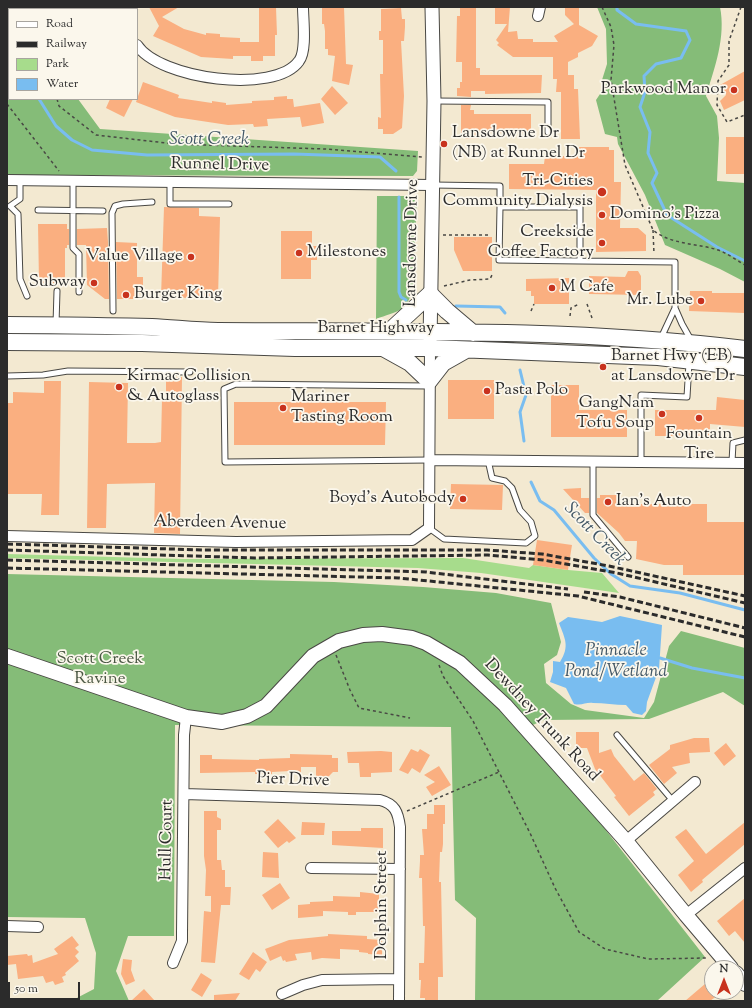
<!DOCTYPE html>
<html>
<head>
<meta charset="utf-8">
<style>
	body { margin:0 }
	#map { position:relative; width:752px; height:1008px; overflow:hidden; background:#f3e9d1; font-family:"Sorts Mill Goudy",serif }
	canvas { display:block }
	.frame { position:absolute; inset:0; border:8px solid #2b2b2b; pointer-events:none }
	.legend { position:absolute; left:8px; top:8px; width:130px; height:92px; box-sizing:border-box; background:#fbf7ec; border:1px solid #a8a59f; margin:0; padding:5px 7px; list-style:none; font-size:12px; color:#2b2b2b }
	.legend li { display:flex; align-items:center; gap:8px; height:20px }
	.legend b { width:20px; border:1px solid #a8a59f }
	.north { position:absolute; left:704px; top:960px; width:40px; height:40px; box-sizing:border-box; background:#fbf7ec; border:1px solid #a8a59f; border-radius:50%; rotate:0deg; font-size:11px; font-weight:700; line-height:16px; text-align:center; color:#2b2b2b }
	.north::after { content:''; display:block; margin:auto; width:14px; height:18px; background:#c8321e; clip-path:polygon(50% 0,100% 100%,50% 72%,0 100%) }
	.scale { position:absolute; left:8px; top:982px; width:72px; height:18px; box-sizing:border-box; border:2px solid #2b2b2b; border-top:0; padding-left:5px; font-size:12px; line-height:14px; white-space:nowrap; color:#2b2b2b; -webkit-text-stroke:3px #fbf7ec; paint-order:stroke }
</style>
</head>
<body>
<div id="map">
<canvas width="752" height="1008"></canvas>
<div class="frame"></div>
<ul class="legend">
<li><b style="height:5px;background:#fff"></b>Road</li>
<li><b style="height:5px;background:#2b2b2b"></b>Railway</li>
<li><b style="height:11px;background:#a7dc8c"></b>Park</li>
<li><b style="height:11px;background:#79bdf0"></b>Water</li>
</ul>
<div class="north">N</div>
<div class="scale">50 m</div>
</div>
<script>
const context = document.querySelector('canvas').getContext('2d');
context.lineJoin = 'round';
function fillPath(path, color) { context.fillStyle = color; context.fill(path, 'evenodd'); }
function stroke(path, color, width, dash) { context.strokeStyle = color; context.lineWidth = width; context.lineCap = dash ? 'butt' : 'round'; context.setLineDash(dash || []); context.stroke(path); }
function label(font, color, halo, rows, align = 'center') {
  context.font = font + ' "Sorts Mill Goudy",serif'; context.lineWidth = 3.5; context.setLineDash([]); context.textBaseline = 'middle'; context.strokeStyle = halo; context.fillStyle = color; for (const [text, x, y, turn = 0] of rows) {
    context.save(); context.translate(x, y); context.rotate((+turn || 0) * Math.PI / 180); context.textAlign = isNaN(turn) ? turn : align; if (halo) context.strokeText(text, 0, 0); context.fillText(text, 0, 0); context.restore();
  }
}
const green = new Path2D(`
	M7 554 184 559 463 558 529 568 533 565 568 570 602 573 619 593 481 573 418 568 7 558Z`);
const forest = new Path2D(`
	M597 7H720C726 37 715 67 706 96L717 116 719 138 717 181 745 183V282L720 269 665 245 645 195 618 144 617 137 605 134 596 100 602 91V80L607 64 606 29Z
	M9 24V99H78L100 129 418 151 417 171 413 176 7 175V25Z
	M377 196H417L413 289C406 313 397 311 376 319Z
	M7 574 334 582 423 587 496 593 551 603 561 642 557 655 544 664 546 683 571 704 585 710 644 718 654 702 669 646 681 631 745 648V706L723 692 649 719 544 720 526 728 705 957 657 1001H475L476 918 455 900 451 727 175 725 174 936H128L116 971 129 1001H71L94 989 96 953 85 918 7 917Z`);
const water = new Path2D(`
	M620 616 662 625 659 669 647 702 646 711 642 715 633 713 626 705C615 705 604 703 593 703 586 702 582 706 574 704L566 688 550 682 553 672V661L560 662C570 646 565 639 559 623L568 617 602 622Z`);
const stream = new Path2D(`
	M617 7V10L636 24 686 31 690 40 681 58 656 64 644 76 645 92 640 107 650 132 648 153 657 173 652 183 667 215 717 247 745 261
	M7 33 9 40
	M39 99 56 126 72 140 92 150 147 155 294 154 380 157 396 171
	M399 197V292L401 297 406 300
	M456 306 500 307 505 313
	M520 370 526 395 520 412 524 441
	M531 482 540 501 554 510 594 558 611 574 630 586 680 593 745 610
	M660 658 692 668 745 678`);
const building = new Path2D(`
	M149 7H179L162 17 184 29 206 35V33L220 34V37L240 38V42H259V7H276L277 35H275V56H263V61H251V56H233V59L201 57 153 36 159 26Z
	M322 7H344L346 64 353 65 349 85 332 81 335 56 328 55V49H325V31L324 24H322Z
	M460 7H476V68H480V75H542L541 93 485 94V91H471V97L457 96V88H460V82H462V62H456L457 16H460Z
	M495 7H510L508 32 517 31 518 39H533V42H558L554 36 574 24 565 15V7H579V25L598 36 592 46 578 53V57L568 62V75H574V89H578L580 139H561V92H556L557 79H553V57H513L497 45 499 43 496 40 507 24H495Z
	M401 8 402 19H405V27L404 41H401L404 96 402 128 393 134H383V129H378V117L381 118 380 74H383V40H379V31H381V9Z
	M745 71V100L724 110 720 101 726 95 720 85Z
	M143 82 179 95 178 98 212 103V101L226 103V105L252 103V101L274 100V97L287 96V99H293L294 107 320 103 324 123 302 127 300 117 267 119 268 126 254 127 253 124 228 125 175 117 136 102Z
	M332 86 348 103 335 115 321 99Z
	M110 99H133L124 117 106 108Z
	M461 105H471L470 110H474V114H531V133L479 132V139H465V133H461Z
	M726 137H745V174H726Z
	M579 147H609V150H614V182H621L620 228H638L646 235V251L596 252V190L509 189V164H544L545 156H579Z
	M164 207 199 208V216L220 217 218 299 161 297Z
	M38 224H67V229H69V245H67V248H65V283H39Z
	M107 228 108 242 109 299H105L87 285 86 245H77V229Z
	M281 231H312V246H317V260H311V279H281Z
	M454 237H492V271H463L454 250Z
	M116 242 137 243V277H143V294H135V299H117Z
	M628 271H638L641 276V295L589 294V276L625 277Z
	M569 278V304H534V296H531V291H526V279Z
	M690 291H712V293H745V313L689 311Z
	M166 377H182L180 534 154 533 155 483 107 484 106 528H87L89 382 128 383 127 443H155L161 442 162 399H166Z
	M448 380H494V419H448Z
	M44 381H61L59 515H41L42 494H7V403H13V392L44 393Z
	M551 385H579V410H627V437H551Z
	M717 397 745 400V427L710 424V436H655V410H716Z
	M234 402H386L385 445H234Z
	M451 484 503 485 502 510 450 509Z
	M581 488V498H589V513H585L563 489Z
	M600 495H619V504H707V522H745V575H683V565H664L636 559 637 541H625L619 533 597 513V498H600Z
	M537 540 572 545 568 570 533 565Z
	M576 732H599V753L611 749 614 756 634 781 644 773 657 789 653 792 655 795 629 816 614 797 616 796 595 769 587 748H576Z
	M694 738H709L710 752 689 753 690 763 672 767 677 773 664 784 649 765 670 749V745Z
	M726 743 736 756 724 766 714 753Z
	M411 749 418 752 420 749 430 755 420 773 412 768 408 774 399 770Z
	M381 751 392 752V772L371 773V777H360L359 763H348L347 752Z
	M290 754 332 755V758H338V772H333L328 777H316V767H301V774H290V771L272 772V774H255V772L200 773V755H212V759L259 760V759L290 758Z
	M439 766 451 785 432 796 426 787 435 782 424 775Z
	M434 805H445V824H443V844L442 852H440L439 882H441L443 977H438V1001H425V998H420L421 980H419V963H424L425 926H423L422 878H419L420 861V855H424L422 829H427V814H434Z
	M204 811H217V817L221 819V830H217V860H221L222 870H225V887H231L230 905H221L215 963 201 962 204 911 211 912V896H205L206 870 204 856Z
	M278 819 296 838 289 843 287 841 278 848 264 832Z
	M302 822 325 823 324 835H301Z
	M745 822V844L702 880 703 882 691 892 678 875 694 861 675 837 686 829 706 854Z
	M361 828H383V848L332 845V831H361Z
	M263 852 278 853 279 878 262 877Z
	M280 883 290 898 272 910 262 895Z
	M360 892 379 894V912H356V915H348V912L323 911V916L298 918V905L310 904V902L333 901V896L360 897Z
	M745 898V943L735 931 729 936 717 921Z
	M328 934 367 936V939L382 940V955L368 954V953L359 952V950L340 949V959L322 958 312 960 311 952 295 954 297 960 286 962 285 960 283 961 281 956 270 961 265 949 289 940 328 936Z
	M72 936 79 945 75 948 79 952 75 956 79 961 65 973 66 975 62 977 64 982 55 985 53 981 46 983 43 976 18 979 16 964 7 965V956L27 954 28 956 32 955 33 963 58 954 54 949Z
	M253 952 267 962 260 972 256 969 249 980 239 974Z
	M123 959 132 960 131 970 135 981 126 985 121 974Z
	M201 973 212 980 202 997 191 990Z
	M712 978V992H722L710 1001H685Z
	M144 989 155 1001H131Z
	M240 993 235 1001H214V995Z`);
const path = new Path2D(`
	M602 7 611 27 614 45 611 80 625 165 653 230C671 245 697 243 718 250 727 253 736 260 745 265
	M741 7 729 41V65L718 81 717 105 727 122 745 115
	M57 99 59 106 96 135 175 144 325 149 423 157
	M7 104 59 171
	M653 230 654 254
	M443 235H491
	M444 286 470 280 490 279 492 275
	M587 304 592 318
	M531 311 534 304
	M570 316 571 308 579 304
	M336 655 350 690 359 708 410 718
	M439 665 443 676 473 721 530 833 555 888 579 932 605 949 648 959 707 958
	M407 811 499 772`);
const service = new Path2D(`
	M435 101 548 102V132
	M20 180V199L10 206 18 214 20 279 27 296
	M73 181V248L79 254V292
	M170 182V204H229
	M433 185 500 186V207H580V261L675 262V308L682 324 691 340
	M500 207 499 260 580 261
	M38 210 103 211
	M113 311 112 213 115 206 123 204 152 202
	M56 324 57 291
	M661 338 675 308
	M7 376 43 375 68 371 190 372
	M428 386 236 384 224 389 225 462 430 460
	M593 461V515L628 557
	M641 461V395L687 397 689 363
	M732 462 733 443 745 440
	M429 528 444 539 526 543 535 536 531 522 520 510 512 488 505 481 492 478 488 460
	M617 735 673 801`);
const minor = new Path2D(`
	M125 7V9
	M25 9 30 7
	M7 15 9 14
	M538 16 540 7
	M137 45C159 79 275 95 299 61 307 51 303 20 303 7
	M7 180 432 185
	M430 460 745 463
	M7 536 236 542 412 540 429 528 430 348
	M184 794 380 800C395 804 398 812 400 827L399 1001
	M626 841 695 782
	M311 868 400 869
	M686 915 745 868
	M7 926 38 927
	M173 963 182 941V933L184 735 186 717
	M282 994 303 985 322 980 399 979`);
const tertiary = new Path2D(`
	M430 342 434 101 432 7`);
const secondary = new Path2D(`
	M7 656 186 717 222 722 247 716 266 706 313 656 339 641 363 635 382 634 412 638 426 643 460 663 505 705 626 841 686 915 731 968
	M736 973 745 984`);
const primary = new Path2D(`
	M7 325C55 325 104 326 152 327 174 328 196 331 218 331 394 332 570 328 745 349
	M391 330 430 294 447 311 473 333
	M7 342 142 343 295 348H430L658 357 745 367
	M383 348 410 363 429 381 443 363 466 350`);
const rail = new Path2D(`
	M7 544 204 550H487L542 554 609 566 745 596
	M7 550 255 558 488 555 543 560 617 573 745 603
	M7 560 426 572 568 589
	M7 568 399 578 578 596 745 637
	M584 592 620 597 745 628`);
const markers = [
	[734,90,4,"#c8321e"],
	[444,144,4,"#c8321e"],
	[602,192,5,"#c8321e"],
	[602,215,4,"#c8321e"],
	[602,243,4,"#c8321e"],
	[299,253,4,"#c8321e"],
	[191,257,4,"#c8321e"],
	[94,283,4,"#c8321e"],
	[552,288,4,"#c8321e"],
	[126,295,4,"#c8321e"],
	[701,301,4,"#c8321e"],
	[603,367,4,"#c8321e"],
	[119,387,4,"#c8321e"],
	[487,391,4,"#c8321e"],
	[283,408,4,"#c8321e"],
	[662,414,4,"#c8321e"],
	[699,418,4,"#c8321e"],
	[463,499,4,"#c8321e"],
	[608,502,4,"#c8321e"]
];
const poiNames = [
	["Parkwood Manor",726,90,"right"],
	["Lansdowne Dr",452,134],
	["(NB) at Runnel Dr",452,154],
	["Tri-Cities",593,182,"right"],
	["Community Dialysis",593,202,"right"],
	["Domino's Pizza",610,215],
	["Creekside",594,233,"right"],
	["Coffee Factory",594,253,"right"],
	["Milestones",307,253],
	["Value Village",183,257,"right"],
	["Subway",86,283,"right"],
	["M Cafe",560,288],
	["Burger King",134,295],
	["Mr. Lube",693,301,"right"],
	["Barnet Hwy (EB)",611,357],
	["at Lansdowne Dr",611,377],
	["Kirmac Collision",127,377],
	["& Autoglass",127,397],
	["Pasta Polo",495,391],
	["Mariner",291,398],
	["Tasting Room",291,418],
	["GangNam",654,404,"right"],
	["Tofu Soup",654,424,"right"],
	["Fountain",699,435,"center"],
	["Tire",699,455,"center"],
	["Boyd's Autobody",455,499,"right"],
	["Ian's Auto",616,502]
];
const streetNames = [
	["Runnel Drive",220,166,1],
	["Lansdowne Drive",413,243,-89],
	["Barnet Highway",376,329],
	["Aberdeen Avenue",220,524,1],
	["Dewdney Trunk Road",541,721,47],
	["Pier Drive",293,781,2],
	["Hull Court",168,840,-89],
	["Dolphin Street",383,905,-90]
];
const parkNames = [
	["Scott Creek",100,660],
	["Ravine",100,680]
];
const waterNames = [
	["Scott Creek",209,141],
	["Scott Creek",594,535,46],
	["Pinnacle",616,652],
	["Pond/Wetland",616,673]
];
fillPath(green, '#a7dc8c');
fillPath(forest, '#85bc78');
fillPath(water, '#79bdf0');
stroke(stream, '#79bdf0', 3);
fillPath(building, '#faaf80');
stroke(service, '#494844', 7);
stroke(minor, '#494844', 12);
stroke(tertiary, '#494844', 15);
stroke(secondary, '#494844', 16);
stroke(primary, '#494844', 18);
stroke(path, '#494844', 1.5, [3, 3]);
stroke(service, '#fff', 5);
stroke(minor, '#fff', 10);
stroke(tertiary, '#fff', 13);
stroke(secondary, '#fff', 14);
stroke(primary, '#fff', 16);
stroke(rail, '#2b2b2b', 3, [6, 3]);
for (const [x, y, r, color] of markers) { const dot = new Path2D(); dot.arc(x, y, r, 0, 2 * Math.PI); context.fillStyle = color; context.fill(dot); stroke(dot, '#fbf7ec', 1.5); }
label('17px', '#2b2b2b', '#fbf7ec', poiNames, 'left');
label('17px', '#2b2b2b', '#fbf7ec', streetNames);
label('17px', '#4a5743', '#fbf7ec', parkNames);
label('italic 18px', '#425766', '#fbf7ec', waterNames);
</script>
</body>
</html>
